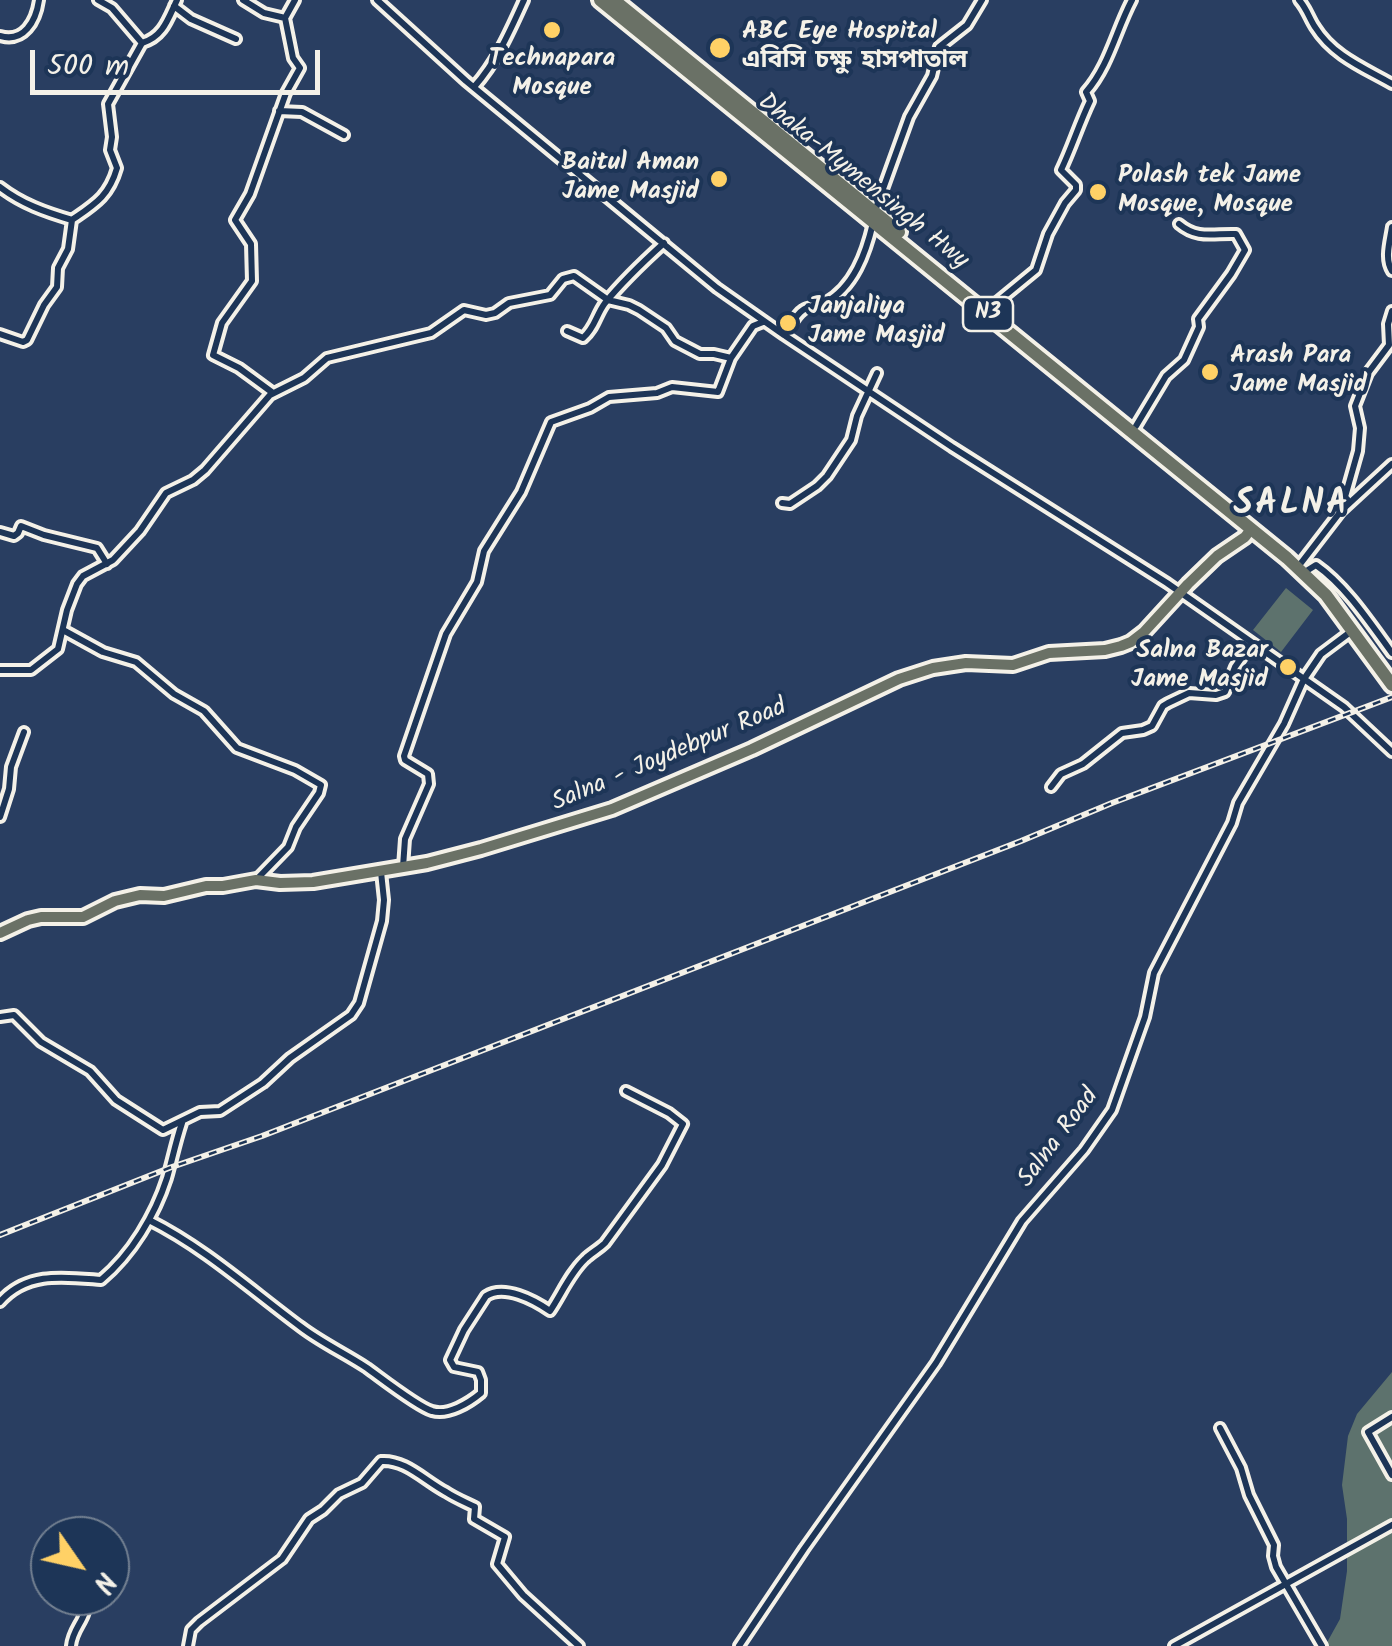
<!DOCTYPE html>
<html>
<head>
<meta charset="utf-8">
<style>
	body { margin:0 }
	#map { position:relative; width:1392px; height:1646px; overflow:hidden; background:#293e61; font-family:Kalam,sans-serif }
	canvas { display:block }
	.north { position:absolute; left:30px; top:1516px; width:100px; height:100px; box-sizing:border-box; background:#1d3557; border:2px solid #738091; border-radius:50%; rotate:124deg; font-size:28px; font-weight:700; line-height:40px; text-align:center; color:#f4f1e8 }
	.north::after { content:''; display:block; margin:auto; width:35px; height:45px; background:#ffd166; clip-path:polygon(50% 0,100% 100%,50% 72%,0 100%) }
	.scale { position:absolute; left:30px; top:50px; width:290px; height:45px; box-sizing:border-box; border:5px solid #f4f1e8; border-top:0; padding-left:12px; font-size:30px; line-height:35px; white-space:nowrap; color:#f4f1e8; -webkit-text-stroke:8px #1d3557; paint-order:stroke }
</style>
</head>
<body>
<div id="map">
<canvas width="1392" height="1646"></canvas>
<div class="north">N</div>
<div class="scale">500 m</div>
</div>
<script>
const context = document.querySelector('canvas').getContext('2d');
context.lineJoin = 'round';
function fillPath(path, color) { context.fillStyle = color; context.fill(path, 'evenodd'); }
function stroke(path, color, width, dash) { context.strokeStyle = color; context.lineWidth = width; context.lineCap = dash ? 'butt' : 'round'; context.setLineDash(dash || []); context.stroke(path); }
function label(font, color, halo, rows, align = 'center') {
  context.font = font + ' Kalam,"Noto Sans Bengali",sans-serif'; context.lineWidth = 8; context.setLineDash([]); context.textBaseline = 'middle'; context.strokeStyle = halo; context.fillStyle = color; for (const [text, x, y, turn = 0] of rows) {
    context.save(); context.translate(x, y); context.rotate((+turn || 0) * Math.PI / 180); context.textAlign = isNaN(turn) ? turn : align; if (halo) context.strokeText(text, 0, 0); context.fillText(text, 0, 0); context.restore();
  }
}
const green = new Path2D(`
	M1286 588 1313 610 1281 652 1253 630Z
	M1392 1372V1646H1325L1340 1619 1347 1571V1519L1342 1485 1348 1436 1357 1414Z`);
const minor = new Path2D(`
	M98 0 112 8 142 43
	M243 0 264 13 285 18 293 58 300 68 286 93 250 194 235 220 251 244 252 281 222 323 213 355 239 368 273 393
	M377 0 466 81 717 288 784 335 952 447 1167 583 1344 707 1392 752
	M1299 0C1307 9 1309 18 1315 27 1333 56 1364 68 1392 84
	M174 6 191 19 236 39
	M285 18 295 0
	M0 36C24 43 36 21 39 0
	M474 87C497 61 510 31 524 0
	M279 111 302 112 344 135
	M0 187C22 204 45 212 72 220
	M875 211 909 117 932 76 939 47 967 25 982 0
	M1392 227C1390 241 1384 259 1392 271
	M991 307 1036 270 1048 234 1065 203 1076 190V185L1061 170C1072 147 1079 124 1090 101L1086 92C1109 66 1116 30 1132 0
	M567 331 583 338C595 328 596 315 605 303 623 281 643 262 664 243
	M0 334 23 342 27 340 44 305 57 287 58 268 68 249 72 220C95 204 109 196 117 168L110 150 112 137 108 104 142 43C163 37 168 19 177 0
	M784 335C790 328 795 315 803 310 809 306 818 307 825 303 854 287 866 253 873 223
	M1136 426 1166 376 1184 360 1199 327 1198 319 1231 274 1245 250 1236 234C1214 233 1198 240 1179 224
	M782 503 790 504 817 486 827 476 851 440 857 416 877 373
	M1342 510 1392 464
	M0 532 14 536 18 533 21 526 44 535 97 548 107 564
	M1301 563 1341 511 1358 451 1360 428 1355 406 1368 373 1389 345 1388 324 1392 311
	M1308 570 1316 565C1346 586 1370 623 1392 653
	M63 630 103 652 136 662 174 694 204 711 237 748 295 770 321 785 319 793 296 827 288 847 257 879
	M0 670H31L58 649 67 610 77 584 83 576 113 560 140 531 166 493 193 480 205 470 270 395 304 378 327 358 431 333 464 310 486 315 495 313 509 303 550 295 563 279 574 276 608 300 629 305 639 310 666 328 675 341 700 354H714L731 358 753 326 763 322
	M1051 787 1061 774 1083 764 1122 733 1143 730 1152 726 1163 706 1168 703 1189 693 1216 695 1225 692 1235 667 1252 643
	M0 817 9 789 11 767 24 732
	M403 867 405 839 429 784 428 774 405 760 404 756 446 634 477 582 484 551 521 492 551 422 590 408 609 397 657 393 672 387 718 392 731 358
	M0 1017 14 1015 41 1042 90 1071 116 1100 163 1130 200 1112 220 1111 263 1083 290 1058 351 1015 359 1003 382 921 384 900 381 872
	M149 1220C205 1248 251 1290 301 1327 322 1343 346 1354 367 1368 381 1378 418 1407 432 1411 448 1416 469 1403 481 1393V1380L478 1372 454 1367 450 1360 464 1330 486 1296C504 1284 534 1300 550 1311 561 1295 570 1273 585 1259 591 1253 599 1249 605 1243L662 1165 683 1124 669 1113 626 1091
	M0 1302C27 1271 65 1277 101 1280 132 1254 155 1215 167 1178 172 1160 176 1141 182 1123
	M1392 1417 1368 1432 1392 1475
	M1220 1428 1241 1468 1249 1495 1274 1545 1273 1556 1276 1567 1322 1646
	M71 1646C73 1625 90 1619 85 1596
	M188 1646 191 1630 199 1622 282 1559 309 1519 323 1510 339 1494 362 1483 381 1461C405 1459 425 1481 446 1492 455 1498 465 1502 475 1507L474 1519 505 1537 497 1564 523 1595 579 1646
	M739 1646 804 1549 936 1363 1022 1221 1084 1150 1112 1110 1145 1017 1154 973 1232 823 1238 803 1284 724 1304 679 1321 654 1353 630
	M1174 1646 1392 1525`);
const major = new Path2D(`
	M0 933 28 920 41 917H83L115 901 140 895 164 896 206 886H223L256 880 280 883 313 882 427 863 481 849 612 809 752 749 899 679 933 668 966 663 1013 665 1049 653 1105 650 1121 646 1131 642 1144 632 1188 584 1217 556 1245 537 1251 529`);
const highway = new Path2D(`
	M600 0 1287 558 1326 595 1392 685
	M614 0 899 232`);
const rail = new Path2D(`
	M0 1235 169 1168 262 1136 1021 841 1112 803 1392 697`);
const markers = [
	[552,30,10,"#ffd166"],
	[720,48,12,"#ffd166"],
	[719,179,10,"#ffd166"],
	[1098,192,10,"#ffd166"],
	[788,323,10,"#ffd166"],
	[1210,372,10,"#ffd166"],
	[1288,667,10,"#ffd166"]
];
const shields = [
	[988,314,50]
];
const shieldNames = [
	["N3",988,314]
];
const poiNames = [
	["ABC Eye Hospital",742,34],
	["এবিসি চক্ষু হাসপাতাল",742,63],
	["Technapara",552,61,"center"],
	["Mosque",552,90,"center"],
	["Baitul Aman",699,165,"right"],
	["Jame Masjid",699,194,"right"],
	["Polash tek Jame",1118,178],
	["Mosque, Mosque",1118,207],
	["Janjaliya",808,309],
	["Jame Masjid",808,338],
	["Arash Para",1230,358],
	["Jame Masjid",1230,387],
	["Salna Bazar",1268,653,"right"],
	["Jame Masjid",1268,682,"right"]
];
const streetNames = [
	["Dhaka-Mymensingh Hwy",862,183,39],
	["Salna - Joydebpur Road",670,757,-23],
	["Salna Road",1060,1139,-53]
];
const districtNames = [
	["SALNA",1292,507]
];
fillPath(green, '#5d726d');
stroke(minor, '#f4f1e8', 14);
stroke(major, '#f4f1e8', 18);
stroke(highway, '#f4f1e8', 20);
stroke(minor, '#1d3557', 6);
stroke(major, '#6a7166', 10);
stroke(highway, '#6a7166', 12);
stroke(rail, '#f4f1e8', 6);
stroke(rail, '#1d3557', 2.5, [8]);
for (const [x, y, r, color] of markers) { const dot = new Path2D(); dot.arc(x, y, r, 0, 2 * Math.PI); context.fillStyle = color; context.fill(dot); stroke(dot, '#1d3557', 4); }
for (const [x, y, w] of shields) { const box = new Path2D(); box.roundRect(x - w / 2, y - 17, w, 34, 8); context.fillStyle = '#1d3557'; context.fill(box); stroke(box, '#f4f1e8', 2.5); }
label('bold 22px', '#f4f1e8', null, shieldNames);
label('bold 25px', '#f4f1e8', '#1d3557', poiNames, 'left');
label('25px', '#f4f1e8', '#1d3557', streetNames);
context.letterSpacing = '2.5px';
label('bold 35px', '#f4f1e8', '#1d3557', districtNames);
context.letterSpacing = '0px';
</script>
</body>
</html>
